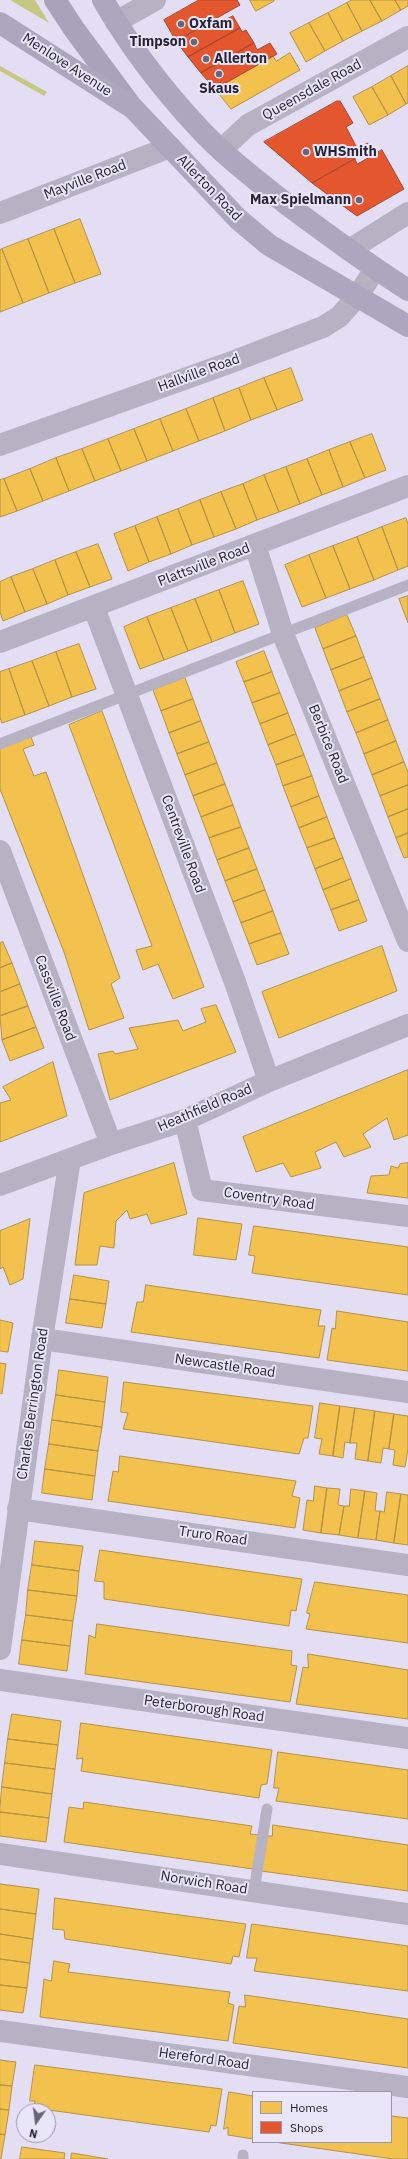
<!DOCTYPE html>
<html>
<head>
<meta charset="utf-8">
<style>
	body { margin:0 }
	#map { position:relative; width:408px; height:2159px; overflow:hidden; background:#e3def4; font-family:"IBM Plex Sans",sans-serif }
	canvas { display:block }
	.legend { position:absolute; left:252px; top:2091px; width:140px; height:52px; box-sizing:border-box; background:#e9e6fa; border:1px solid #9b98ab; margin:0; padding:5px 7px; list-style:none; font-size:12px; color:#272335 }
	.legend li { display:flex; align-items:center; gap:8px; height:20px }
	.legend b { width:20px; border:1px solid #9b98ab }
	.north { position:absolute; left:16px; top:2103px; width:40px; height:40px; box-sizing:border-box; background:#e9e6fa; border:1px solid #9b98ab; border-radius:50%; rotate:194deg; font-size:11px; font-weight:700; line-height:16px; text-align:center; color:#272335 }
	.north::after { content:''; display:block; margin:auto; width:14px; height:18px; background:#696478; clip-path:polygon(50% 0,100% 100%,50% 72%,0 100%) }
</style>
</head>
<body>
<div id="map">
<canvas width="408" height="2159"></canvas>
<ul class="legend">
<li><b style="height:11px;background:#f2c14e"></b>Homes</li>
<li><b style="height:11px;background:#e4572e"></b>Shops</li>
</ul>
<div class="north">N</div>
</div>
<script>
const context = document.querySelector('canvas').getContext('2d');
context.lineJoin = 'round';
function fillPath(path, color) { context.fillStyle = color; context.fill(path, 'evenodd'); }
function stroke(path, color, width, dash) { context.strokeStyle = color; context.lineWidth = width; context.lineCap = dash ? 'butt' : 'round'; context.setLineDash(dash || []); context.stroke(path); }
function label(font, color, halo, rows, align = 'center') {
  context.font = font + ' "IBM Plex Sans",sans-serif'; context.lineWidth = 4; context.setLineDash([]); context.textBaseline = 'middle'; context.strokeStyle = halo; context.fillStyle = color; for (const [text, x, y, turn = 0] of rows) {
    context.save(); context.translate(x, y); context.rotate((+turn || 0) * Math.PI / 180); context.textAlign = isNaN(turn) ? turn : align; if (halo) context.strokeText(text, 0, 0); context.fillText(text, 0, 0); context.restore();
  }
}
const green = new Path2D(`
	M10 0H35L49 23Z
	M0 66 47 92 44 96 0 71Z`);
const homes = new Path2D(`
	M250 0H274V1L256 11Z
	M352 0H370L382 21 362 31 347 3Z
	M370 0H395L401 10 382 21Z
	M395 0H408V6L401 10Z
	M347 3 362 31 343 41 328 13Z
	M328 13 343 41 325 51 309 23Z
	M309 23 325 51 306 62 290 33Z
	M290 53 300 70 231 109 215 89 273 56 276 61Z
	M408 66V103L406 104 391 76Z
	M391 76 406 104 388 115 372 87Z
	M372 87 388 115 369 125 353 97Z
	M80 219 101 274 75 283 54 229Z
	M54 229 75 283 49 293 28 239Z
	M28 239 49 293 23 303 2 249Z
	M2 249 23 303 0 312V250Z
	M291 368 303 400 277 410 264 378Z
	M264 378 277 410 251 420 239 388Z
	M239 388 251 420 225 431 213 398Z
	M213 398 225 431 199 441 186 409Z
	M186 409 199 441 173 451 160 419Z
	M160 419 173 451 147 461 134 429Z
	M134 429 147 461 121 471 108 439Z
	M372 434 386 470 365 478 350 442Z
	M108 439 121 471 95 481 82 449Z
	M350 442 365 478 343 487 329 450Z
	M82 449 95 481 69 491 56 458Z
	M329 450 343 487 322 495 307 459Z
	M56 458 69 491 43 501 30 469Z
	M307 459 322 495 300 504 286 467Z
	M286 467 300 504 279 512 264 475Z
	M30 469 43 501 17 511 4 479Z
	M264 475 279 512 257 520 243 484Z
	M4 479 17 511 0 517V480Z
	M243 484 257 520 236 529 221 492Z
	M221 492 236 529 214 537 200 500Z
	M200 500 214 537 192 545 178 509Z
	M178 509 192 545 171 554 157 517Z
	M157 517 171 554 149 562 135 526Z
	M406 518 408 524V566L398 570 382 527Z
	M135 526 149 562 128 571 114 534Z
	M382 527 398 570 374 580 357 537Z
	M357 537 374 580 350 589 333 546Z
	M98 544 112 579 90 587 76 552Z
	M333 546 350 589 326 598 309 555Z
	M76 552 90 587 68 595 55 560Z
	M309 555 326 598 302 607 285 565Z
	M55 560 68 595 47 604 33 569Z
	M33 569 47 604 25 612 11 577Z
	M11 577 25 612 3 621 0 612V582Z
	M243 581 259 624 235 633 219 590Z
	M219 590 235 633 212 642 195 599Z
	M408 596V623L399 599Z
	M195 599 212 642 188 651 171 608Z
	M171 608 188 651 164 660 147 617Z
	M347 615 356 636 323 649 315 628Z
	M147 617 164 660 140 669 124 627Z
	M356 636 364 657 331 670 323 649Z
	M79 644 96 689 72 697 56 652Z
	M264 651 272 672 244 682 236 662Z
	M56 652 72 697 49 706 32 661Z
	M364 657 372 678 339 691 331 670Z
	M32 661 49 706 25 715 9 669Z
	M9 669 25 715 2 723 0 718V672Z
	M272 672 280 693 252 703 244 682Z
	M185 678 193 699 161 711 153 690Z
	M372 678 380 699 347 712 339 691Z
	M280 693 288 713 260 724 252 703Z
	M193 699 201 721 169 733 161 711Z
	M380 699 388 720 356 733 347 712Z
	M102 711 204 987 173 999 158 964 143 970 136 950 152 946 69 725Z
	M288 713 296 734 268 745 260 724Z
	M388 720 396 741 364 754 356 733Z
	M201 721 209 742 177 754 169 733Z
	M296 734 304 755 276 765 268 745Z
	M31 737 34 745 23 749 34 776 46 772 120 978 111 984 124 1018 89 1030 64 952 0 789V748Z
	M396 741 404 762 372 775 364 754Z
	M209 742 217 763 185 775 177 754Z
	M304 755 312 776 283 786 276 765Z
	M404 762 408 772V785L380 796 372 775Z
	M217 763 225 784 193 796 185 775Z
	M312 776 319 796 291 807 283 786Z
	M225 784 233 805 201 817 193 796Z
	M408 785V809L388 817 380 796Z
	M319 796 327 817 299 828 291 807Z
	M233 805 241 827 209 838 201 817Z
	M408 809V833L396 838 388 817Z
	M327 817 335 838 307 848 299 828Z
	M241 827 249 848 217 860 209 838Z
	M408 833V857L404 858 396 838Z
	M335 838 343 858 315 869 307 848Z
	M249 848 257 869 225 881 217 860Z
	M343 858 351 879 323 890 315 869Z
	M257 869 265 890 233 902 225 881Z
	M351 879 359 900 331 910 323 890Z
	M265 890 273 911 241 923 233 902Z
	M359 900 367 921 339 931 331 910Z
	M273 911 281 933 249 944 241 923Z
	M281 933 289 954 257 965 249 944Z
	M3 942 12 963 0 968V943Z
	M382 946 397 991 279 1038 262 992Z
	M12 963 20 984 0 992V968Z
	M20 984 28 1006 0 1016V992Z
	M216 1005 236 1052 110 1100 98 1054 113 1051 115 1054 138 1049 129 1028 178 1020 183 1031 206 1022 201 1009Z
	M28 1006 36 1027 2 1040 0 1016Z
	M36 1027 44 1048 10 1061 2 1040Z
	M53 1062 67 1116 0 1142V1103L11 1100 3 1087Z
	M408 1070V1135L394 1140 387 1118 363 1134 371 1147 344 1157 336 1142 315 1152 321 1168 291 1177 283 1163 256 1172 243 1137Z
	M174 1163 187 1214 151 1224 147 1214 130 1219 127 1210 116 1221 114 1248 100 1246 97 1265H75L84 1193Z
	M408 1163V1198L367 1193 371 1176 389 1175 391 1166 398 1168 400 1164Z
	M198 1218 242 1224 236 1260 194 1255Z
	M30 1219 23 1279 10 1285 3 1267 0 1269V1231Z
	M254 1226 408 1247V1295L252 1273 255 1256 249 1255Z
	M74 1275 109 1281 106 1304 70 1299Z
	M146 1285 321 1310 318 1326H325L319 1358 131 1332 137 1302H143Z
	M70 1299 106 1304 102 1328 66 1323Z
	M337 1311 408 1322V1371L327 1360 332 1328 335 1329Z
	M0 1320 13 1323 8 1352 0 1351Z
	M0 1363 6 1364 2 1394 0 1393Z
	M59 1370 108 1377 105 1402 56 1395Z
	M124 1382 313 1406 308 1438H304L299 1454 123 1429 128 1413 121 1412Z
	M56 1395 105 1402 102 1427 52 1420Z
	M320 1403 340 1406 333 1456 319 1454 322 1439 315 1438Z
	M340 1406 355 1408 350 1443 345 1442 343 1458 333 1456Z
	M355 1408 375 1411 368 1461 355 1459 357 1443H350Z
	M375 1411 394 1414 389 1449 383 1448 381 1463 368 1461Z
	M394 1414 408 1416V1449L405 1467 393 1465 395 1450 389 1449Z
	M52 1420 102 1427 98 1451 49 1444Z
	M49 1444 98 1451 95 1476 45 1469Z
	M120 1456 296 1481 292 1496 300 1498 295 1528 108 1501 113 1471 118 1472Z
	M45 1469 95 1476 92 1500 42 1493Z
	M315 1486 327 1488 321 1533 303 1530 307 1500 313 1501Z
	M327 1488 340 1489 338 1505 344 1506 339 1535 321 1533Z
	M351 1489 365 1491 358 1538 339 1535 344 1506H349Z
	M365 1491 377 1493 375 1511H380L376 1540 358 1538Z
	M387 1492 401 1494 394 1543 376 1540 380 1511 384 1512Z
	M401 1494 408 1495V1545L394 1543Z
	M35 1541 83 1546 79 1571 32 1565Z
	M100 1550 302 1579 296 1611 291 1610 289 1626 104 1599V1582L95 1581Z
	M32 1565 79 1571 77 1596 28 1590Z
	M315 1582 408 1595V1643L306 1629 310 1614 307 1613Z
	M28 1590 77 1596 73 1621 26 1615Z
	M26 1615 73 1621 70 1646 22 1640Z
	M97 1624 292 1651 291 1665 297 1666 290 1702 85 1674 89 1635 95 1638Z
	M22 1640 70 1646 67 1671 19 1664Z
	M308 1654 408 1670V1719L296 1704 303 1667 308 1668Z
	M12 1714 61 1721 58 1745 8 1739Z
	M81 1723 272 1750 267 1784 261 1785 259 1798 81 1771 83 1758 77 1759Z
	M8 1739 58 1745 55 1769 5 1763Z
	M278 1752 408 1770V1819L276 1801 279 1788H274Z
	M5 1763 55 1769 52 1794 2 1787Z
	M2 1787 52 1794 49 1818 0 1812Z
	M84 1802 252 1826 250 1834 260 1835 253 1869 64 1842 69 1807 83 1809Z
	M0 1812 49 1818 46 1842 0 1836Z
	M273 1825 408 1845V1891L261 1871 267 1836H272Z
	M0 1884 39 1889 36 1914 0 1909Z
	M55 1898 246 1924 239 1957 233 1956 231 1964 65 1939 64 1930 53 1929Z
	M0 1909 36 1914 33 1939 0 1934Z
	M252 1924 408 1946V1991L254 1971 257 1958H247Z
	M0 1934 33 1939 30 1963 0 1959Z
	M0 1959 30 1963 27 1988 0 1985Z
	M54 1961 70 1964 68 1972 230 1992 228 2003 234 2005 228 2041 40 2017 44 1979 51 1981Z
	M0 1985 27 1988 23 2013 0 2010Z
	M245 1995 408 2019V2068L233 2043 239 2006 245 2007Z
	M0 2060 16 2062 12 2086 0 2085Z
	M35 2065 222 2089 216 2126 211 2125 209 2132 34 2108 35 2101H30Z
	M0 2085 12 2086 9 2110 0 2109Z
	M229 2092 253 2096V2139L228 2135V2127L224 2129Z
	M0 2109 9 2110 5 2135 0 2134Z
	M391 2116 408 2118V2159H393L274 2142H391Z
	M0 2134 5 2135 1 2159H0Z
	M22 2147 65 2153 64 2159H20Z
	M72 2153 108 2159H71Z`);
const shops = new Path2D(`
	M199 0H237L240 5 176 41 164 20Z
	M233 16 240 28 188 57 176 41 215 19 218 24Z
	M240 28 242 32 246 30 254 43 201 73 188 57Z
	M254 43 257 50 270 43 277 54 215 89 201 73Z
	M337 101H340L353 123 346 127 357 148 368 143 371 149 312 183 264 142Z
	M382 150 404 189 357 216 312 183 355 159 357 164Z`);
const lane = new Path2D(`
	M0 744 408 585
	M254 1891 267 1809
	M243 2159V2155`);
const street = new Path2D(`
	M116 22 155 0
	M221 150 248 125 408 37
	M0 213 170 147
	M349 250 408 213
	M0 445 229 363 323 327 339 317 357 297 375 269
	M255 545 283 634 408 941
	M94 608 235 982 269 1081
	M0 642 408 486
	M0 851 111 1144
	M185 1120 202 1190 408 1216
	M0 1185 111 1144 185 1120 269 1081 408 1025
	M42 1339 408 1392
	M18 1509 408 1565
	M0 1649 42 1339 70 1159
	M0 1680 408 1738
	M0 1854 408 1914
	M0 2031 408 2087`);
const primary = new Path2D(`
	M55 0 74 29 131 106`);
const highway = new Path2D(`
	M103 0C129 45 160 86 195 124 223 155 256 180 289 206 328 235 367 264 408 290
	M0 23 133 108 238 219 269 245 408 326`);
const markers = [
	[181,24,4,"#696478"],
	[194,42,4,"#696478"],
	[206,59,4,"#696478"],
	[219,74,4,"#696478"],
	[306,152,4,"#696478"],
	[359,200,4,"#696478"]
];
const poiNames = [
	["Oxfam",189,24],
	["Timpson",186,42,"right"],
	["Allerton",214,59],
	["Skaus",219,89,"center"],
	["WHSmith",314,152],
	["Max Spielmann",351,200,"right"]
];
const streetNames = [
	["Menlove Avenue",67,65,33],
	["Queensdale Road",312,90,-29],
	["Mayville Road",85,180,-21],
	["Allerton Road",209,188,46],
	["Hallville Road",199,373,-20],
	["Plattsville Road",204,565,-21],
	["Berbice Road",328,744,68],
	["Centreville Road",183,844,70],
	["Cassville Road",55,998,69],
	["Heathfield Road",205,1108,-23],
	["Coventry Road",269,1199,8],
	["Newcastle Road",225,1366,8],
	["Charles Berrington Road",33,1404,-82],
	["Truro Road",213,1536,8],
	["Peterborough Road",204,1709,8],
	["Norwich Road",204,1883,9],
	["Hereford Road",204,2059,8]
];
fillPath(green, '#c4c882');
fillPath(homes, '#f2c14e');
stroke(homes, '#b59246', 1);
fillPath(shops, '#e4572e');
stroke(shops, '#ab4730', 1);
stroke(lane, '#b6b2c4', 11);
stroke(street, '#b6b2c4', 22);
stroke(primary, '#a8a2ba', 22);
stroke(highway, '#aca6be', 22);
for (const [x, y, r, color] of markers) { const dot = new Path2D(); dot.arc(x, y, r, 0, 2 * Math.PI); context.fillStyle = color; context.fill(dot); stroke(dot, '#e9e6fa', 1.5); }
label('bold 14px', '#272335', '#e9e6fa', poiNames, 'left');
label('14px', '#272335', '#e9e6fa', streetNames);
</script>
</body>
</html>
